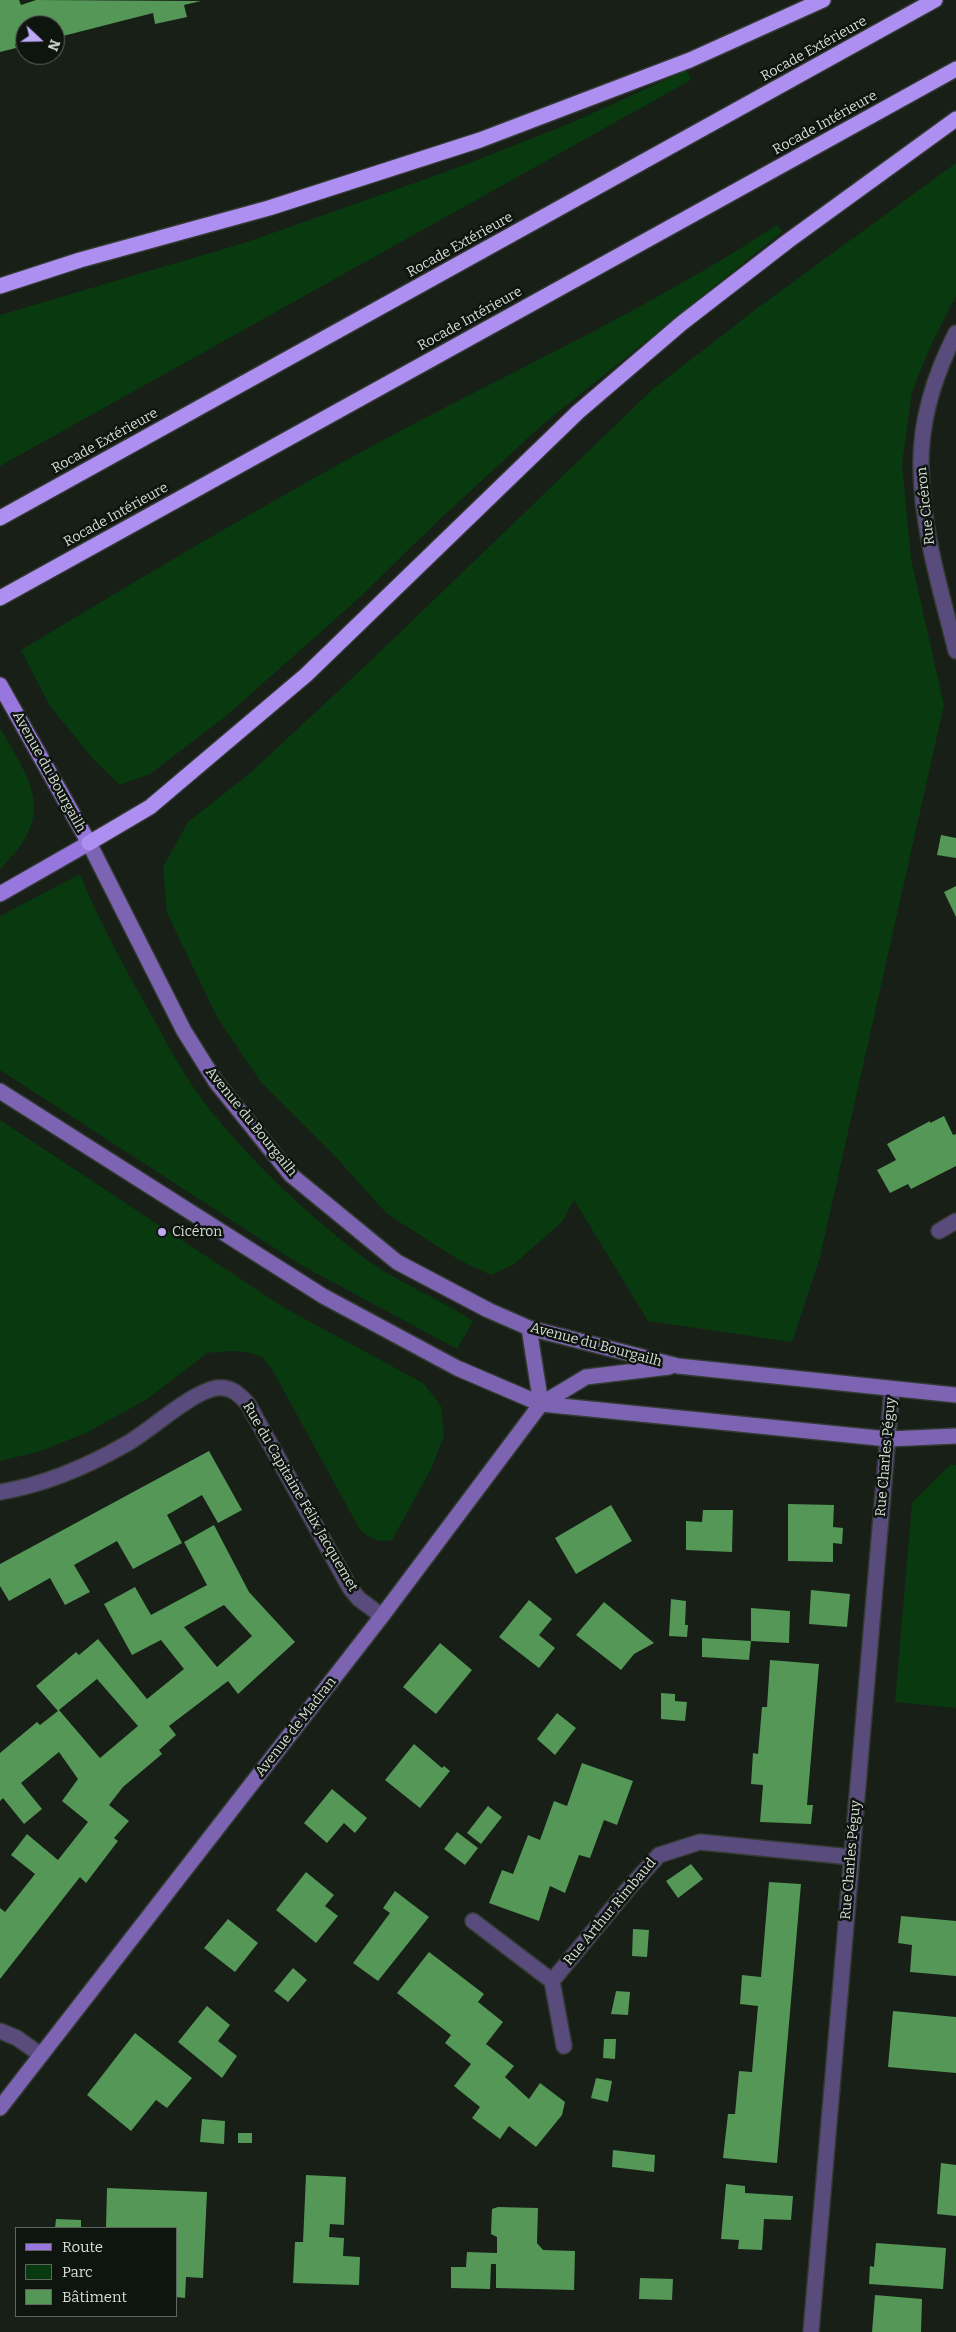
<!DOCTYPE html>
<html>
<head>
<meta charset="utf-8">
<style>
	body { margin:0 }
	#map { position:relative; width:956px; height:2332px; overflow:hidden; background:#171f17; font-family:Bitter,serif }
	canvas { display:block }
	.legend { position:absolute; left:15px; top:2227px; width:162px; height:90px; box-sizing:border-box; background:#0e150e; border:1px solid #5f655f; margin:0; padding:6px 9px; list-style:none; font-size:15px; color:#d8ddd8 }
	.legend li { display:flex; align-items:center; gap:10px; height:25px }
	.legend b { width:25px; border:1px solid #5f655f }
	.north { position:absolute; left:15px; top:15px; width:50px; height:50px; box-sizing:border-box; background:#0e150e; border:1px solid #5f655f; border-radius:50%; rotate:111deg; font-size:14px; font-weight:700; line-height:20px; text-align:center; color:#d8ddd8 }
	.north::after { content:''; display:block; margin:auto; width:18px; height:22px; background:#bea9f5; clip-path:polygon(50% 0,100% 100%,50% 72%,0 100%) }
</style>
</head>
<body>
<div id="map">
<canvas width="956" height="2332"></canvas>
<ul class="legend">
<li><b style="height:6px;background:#9777dd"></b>Route</li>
<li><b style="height:14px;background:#08390f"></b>Parc</li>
<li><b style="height:14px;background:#549757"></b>Bâtiment</li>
</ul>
<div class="north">N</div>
</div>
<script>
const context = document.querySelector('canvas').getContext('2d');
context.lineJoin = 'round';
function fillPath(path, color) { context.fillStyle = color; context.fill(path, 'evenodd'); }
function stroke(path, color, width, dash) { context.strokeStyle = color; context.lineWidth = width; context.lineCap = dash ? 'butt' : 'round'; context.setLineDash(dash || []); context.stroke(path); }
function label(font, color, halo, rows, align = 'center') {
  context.font = font + ' Bitter,serif'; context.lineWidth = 5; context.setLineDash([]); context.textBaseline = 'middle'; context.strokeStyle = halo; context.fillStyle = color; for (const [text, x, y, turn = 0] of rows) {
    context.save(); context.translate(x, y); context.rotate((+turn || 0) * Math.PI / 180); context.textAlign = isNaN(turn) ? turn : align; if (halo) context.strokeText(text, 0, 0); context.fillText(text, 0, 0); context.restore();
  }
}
const green = new Path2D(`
	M687 70 691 80 0 466V315L247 242 451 170 571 123Z
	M956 163V296L930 347 912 392 902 464 911 559 944 705 820 1257 792 1342 648 1321 574 1200 562 1222 513 1265 491 1275 459 1260 387 1214 334 1155 260 1081 217 1017 167 913 163 867 188 822 249 774 363 668 653 389 756 309Z
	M777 225 782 232 542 425 439 520 359 598 225 717 150 774 120 785 93 759 50 706 21 650C142 577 263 505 387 438 518 368 654 306 777 225Z
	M0 728C35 787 55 816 0 869Z
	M80 874C100 924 126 970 152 1016 168 1046 186 1079 207 1106 251 1161 303 1211 359 1254 394 1281 436 1297 473 1321L457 1349 299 1264 0 1070V916Z
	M0 1120 283 1307 423 1383 441 1406 444 1436 432 1467 392 1540C378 1543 371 1539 360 1530L273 1371 262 1357 247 1352 229 1351 207 1353 146 1400 86 1433 38 1452 0 1461Z
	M950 1465H956V1708L895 1702 912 1503Z`);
const building = new Path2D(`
	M0 0H19L21 5 36 0 201 1 184 5 187 17 155 24 153 13 55 38V25H25V41L15 44 16 48 0 52Z
	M941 835 956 838V858L937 855Z
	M956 886V917L944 892Z
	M944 1116 953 1135 956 1134V1166L911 1189 908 1184 890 1193 877 1170 896 1160 887 1144 930 1121V1123Z
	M209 1451 242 1510 218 1523 202 1495 167 1515 182 1543 133 1569 117 1541 74 1565 90 1592 65 1605 50 1578 9 1601 0 1586V1564Z
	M788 1504 834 1505 833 1527 843 1528 842 1544 833 1543V1562L788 1561Z
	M611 1505 632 1541 576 1574 555 1538Z
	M703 1510H733L732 1552 686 1550V1521L702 1522Z
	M214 1525 249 1592 295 1642 238 1694 228 1681 169 1726 176 1735 159 1750 162 1754 123 1787 109 1805 129 1821 114 1838 118 1841 86 1883 80 1877 0 1979V1908L5 1912 35 1874 11 1855 27 1834 58 1860 88 1822 62 1801 78 1779 59 1752 21 1783 42 1809 24 1824 3 1798 0 1801V1753L37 1722 40 1725 58 1711 36 1686 76 1652 79 1655 98 1639 147 1699 184 1669 161 1640 132 1655 104 1604 135 1587 151 1615 207 1585 184 1542ZM224 1605 252 1636 217 1667 184 1627ZM97 1679 138 1726 100 1758 59 1710Z
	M811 1590 850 1594 847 1627 809 1624Z
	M671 1599 686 1601 685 1625H688L687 1637 669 1636Z
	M529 1600 552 1619 539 1635 555 1648 539 1668 499 1637Z
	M604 1602 654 1643 634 1654 621 1670 576 1635Z
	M751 1608 790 1611 789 1643 751 1641Z
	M702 1638 751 1641 749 1660 702 1657Z
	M440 1643 472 1670 436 1714 403 1687Z
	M770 1660 819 1664 807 1805H813L811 1824 760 1822 763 1785 751 1784 753 1753 758 1754 762 1707H767Z
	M661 1693 675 1694V1701L687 1702 685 1721 661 1719Z
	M557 1713 576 1728 555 1755 537 1739Z
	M414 1744 442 1768 444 1766 450 1771 420 1808 385 1780Z
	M582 1763 633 1781 617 1825 604 1820 590 1858 579 1855 565 1893 550 1886 539 1921 489 1903 502 1870 513 1874 528 1835 540 1840 554 1801 567 1806Z
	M332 1789 367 1818 355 1833 344 1823 327 1843 304 1823Z
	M488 1806 502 1817 481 1844 467 1833Z
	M457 1832 478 1848 465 1865 444 1849Z
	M691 1864 703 1879 678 1898 666 1881Z
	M306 1872 334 1895 325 1906 338 1916 316 1943 276 1910Z
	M769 1882 801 1884 777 2163 723 2158 728 2114H735L739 2071 752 2072 758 2006 740 2004 742 1975 761 1977Z
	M395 1891 429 1917 378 1981 353 1963 390 1913 383 1908Z
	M901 1916 956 1921V1976L910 1972 912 1945 898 1943Z
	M228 1919 258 1943 235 1972 204 1948Z
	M633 1929 649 1930 647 1957 632 1956Z
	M429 1952 484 1994 478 2002 503 2022 486 2044 514 2066 505 2077 529 2099 540 2083 565 2102 562 2115 536 2147 509 2126 500 2139 472 2118 480 2107 454 2086 471 2064 445 2043 451 2035 397 1993Z
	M293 1968 307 1980 288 2002 274 1991Z
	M616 1991 630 1992 628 2015 611 2014Z
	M207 2006 230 2025 218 2041 237 2056 222 2078 178 2042Z
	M893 2011 956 2017V2073L888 2067Z
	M135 2033 192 2078 167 2108 156 2100 131 2131 87 2095Z
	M604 2039H616L615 2059 603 2058Z
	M596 2078 612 2081 608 2102 591 2098Z
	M202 2119 225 2121 224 2144 200 2142Z
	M238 2133H252V2143H238Z
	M613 2150 655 2155 654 2172 612 2167Z
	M941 2163 956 2165V2216L937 2214Z
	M306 2175 346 2177 344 2225 330 2224 329 2237 344 2238 343 2256 360 2257 359 2285 293 2283 295 2242H303Z
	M726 2184 745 2186V2193L793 2196 791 2220 764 2219 762 2250 738 2249 739 2240 721 2239Z
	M107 2188 207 2192 203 2278 186 2277 185 2298 176 2297V2228H106Z
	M498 2207 538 2208 537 2243 543 2250 575 2251 574 2290 496 2288V2264H491L490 2289 451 2288V2267H466L467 2252 497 2253V2237L491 2234 492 2209Z
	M56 2219 81 2220V2228H55Z
	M876 2243 946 2248 943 2289 869 2284 870 2266 874 2267Z
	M640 2278 673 2279 672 2300 639 2299Z
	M875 2295 922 2299 921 2332H872Z`);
const street = new Path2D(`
	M956 333C935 374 920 421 921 468 922 530 941 591 956 651
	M939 1231 956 1221
	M0 1492C44 1485 90 1465 128 1443 152 1429 190 1393 216 1388 231 1386 239 1394 248 1404L350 1588 359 1599 382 1616
	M473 1921 552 1981
	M0 2031 17 2038 41 2055
	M564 2046 552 1981 629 1888 659 1855 700 1842 851 1857
	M811 2332 892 1389`);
const secondary = new Path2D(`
	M89 843 184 1031 216 1082 291 1175 397 1262 488 1310 529 1328 678 1366 956 1395
	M0 1091 323 1296 457 1368 541 1404 888 1439 956 1436
	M529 1328 541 1404
	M0 2108 382 1616 541 1404 586 1377 669 1367`);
const primary = new Path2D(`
	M0 685 89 843 0 894`);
const highway = new Path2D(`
	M0 286 80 260 269 208 480 140 690 60 823 0
	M0 518 935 0
	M0 598 956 69
	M89 843 150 807 306 675 578 412 682 323 788 241 956 119`);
const markers = [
	[162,1232,5,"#bea9f5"]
];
const streetNames = [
	["Rocade Extérieure",814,49,-29],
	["Rocade Intérieure",825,123,-29],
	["Rocade Extérieure",460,245,-29],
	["Rocade Intérieure",470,319,-29],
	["Rocade Extérieure",105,441,-29],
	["Rue Cicéron",926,506,-96],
	["Rocade Intérieure",116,515,-29],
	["Avenue du Bourgailh",49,772,61],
	["Avenue du Bourgailh",251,1122,51],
	["Avenue du Bourgailh",596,1345,15],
	["Rue Charles Péguy",886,1457,-85],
	["Rue du Capitaine Félix Jacquemet",300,1497,60],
	["Avenue de Madran",296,1727,-52],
	["Rue Charles Péguy",851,1860,-85],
	["Rue Arthur Rimbaud",610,1912,-50]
];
const poiNames = [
	["Cicéron",172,1232]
];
fillPath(green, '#08390f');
fillPath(building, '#549757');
stroke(street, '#323a32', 18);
stroke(secondary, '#323a32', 18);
stroke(primary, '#323a32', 18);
stroke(highway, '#323a32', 18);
stroke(street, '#594b7c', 15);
stroke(secondary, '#7c64b3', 15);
stroke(primary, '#9777dd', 15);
stroke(highway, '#ad8ff2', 15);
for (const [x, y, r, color] of markers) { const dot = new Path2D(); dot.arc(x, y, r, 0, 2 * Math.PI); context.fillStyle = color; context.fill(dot); stroke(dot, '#0e150e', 2); }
label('14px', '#d8ddd8', '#0e150e', streetNames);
label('14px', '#d8ddd8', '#0e150e', poiNames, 'left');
</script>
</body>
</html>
